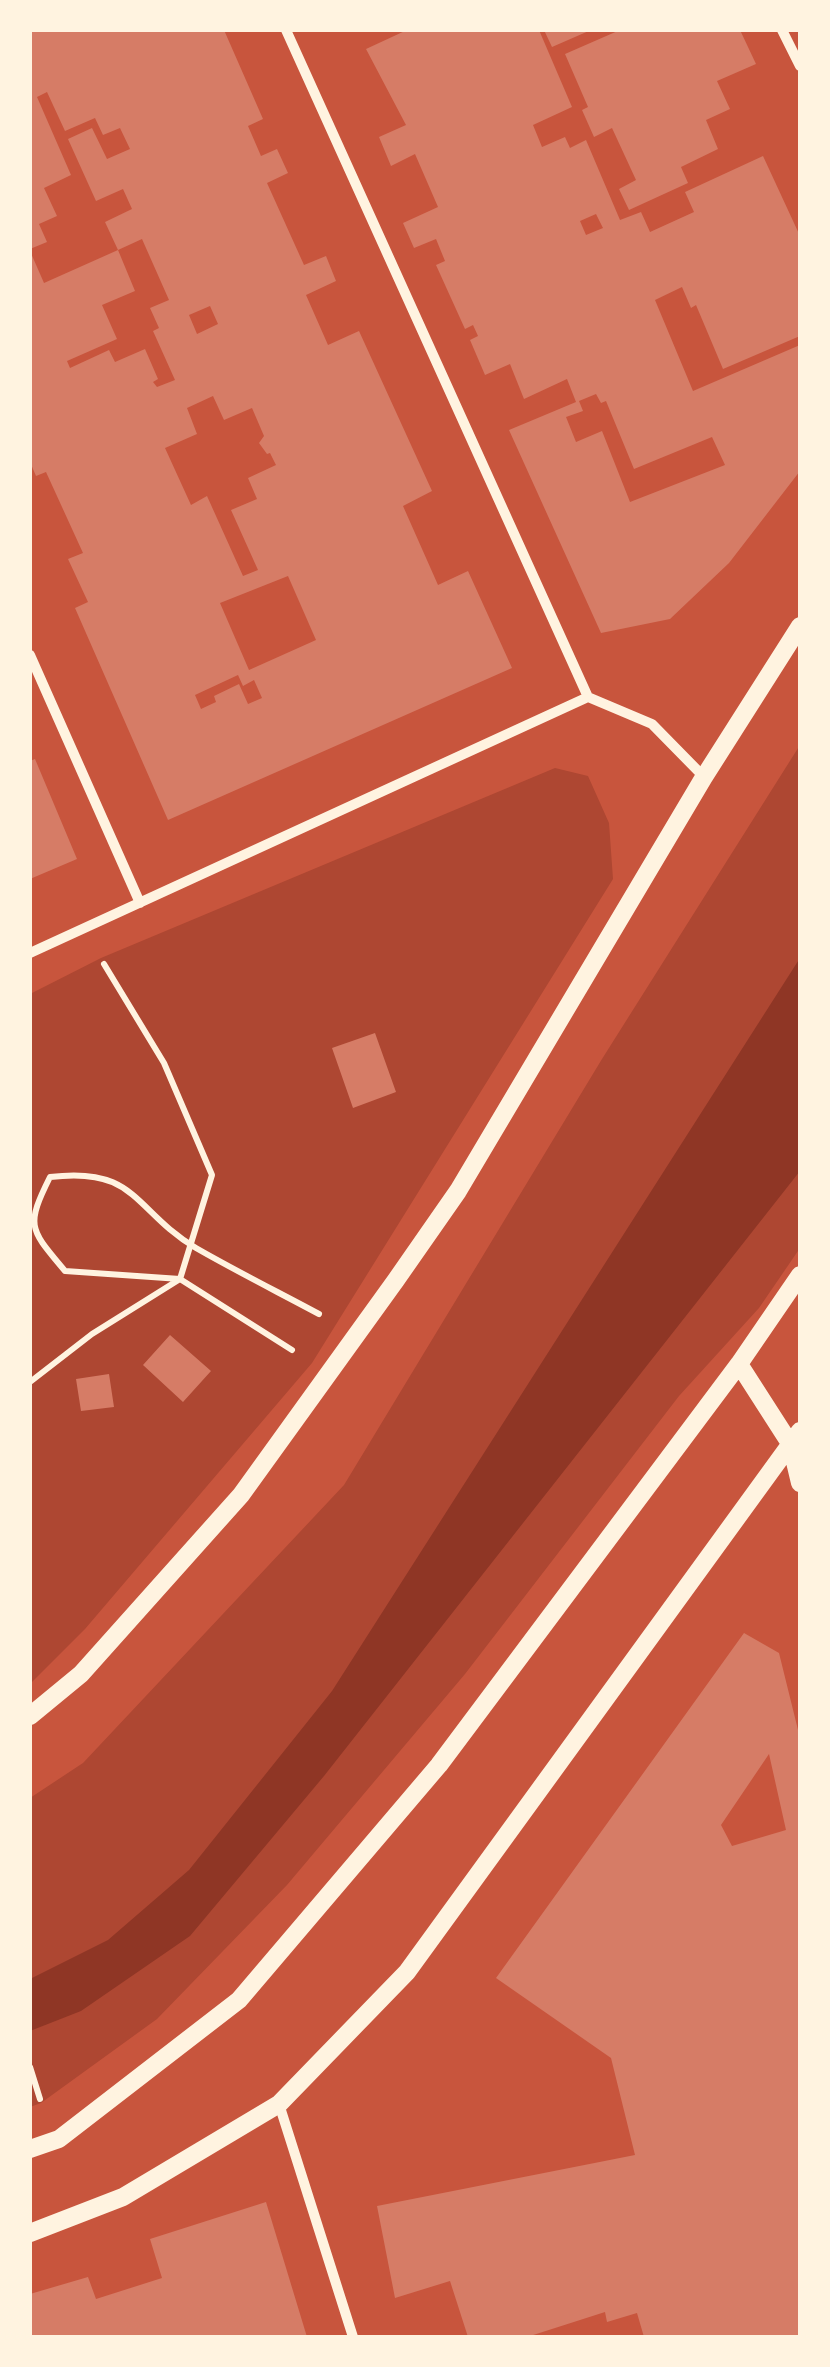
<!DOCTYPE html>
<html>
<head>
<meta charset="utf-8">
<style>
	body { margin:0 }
	#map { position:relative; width:830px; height:2367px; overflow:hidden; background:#c8553d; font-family:"PT Sans",sans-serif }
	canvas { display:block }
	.frame { position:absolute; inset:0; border:32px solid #fff3e0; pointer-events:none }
</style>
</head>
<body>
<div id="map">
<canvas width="830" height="2367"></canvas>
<div class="frame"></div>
</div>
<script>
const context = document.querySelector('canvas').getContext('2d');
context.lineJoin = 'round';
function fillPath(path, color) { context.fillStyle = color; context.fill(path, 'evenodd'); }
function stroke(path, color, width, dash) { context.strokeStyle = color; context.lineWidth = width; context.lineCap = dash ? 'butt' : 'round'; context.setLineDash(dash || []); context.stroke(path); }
const green = new Path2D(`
	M800 745V1248L759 1308 679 1396 465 1674 287 1885 157 2019 41 2103 30 2107V1798L83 1763 344 1485 602 1059Z
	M555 768 588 776 609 823 613 879 312 1363 85 1629 30 1684V994L101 958Z`);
const water = new Path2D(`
	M800 958V1171L324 1776 190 1936 81 2011 30 2031V1979L108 1940 189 1870 332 1691Z`);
const building = new Path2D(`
	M30 30H224L263 119 248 126 261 156 277 149 288 173 267 183 304 265 326 256 336 281 306 295 328 345 359 331 432 491 403 506 438 585 468 571 512 668 168 820 75 608 88 602 68 559 83 553 46 472 36 476 30 462V251L44 283 118 250 135 291 102 305 117 339 67 361 70 368 109 350 115 362 145 349 158 379 153 382 157 387 175 380 153 331 159 328 150 308 169 300 142 239 118 250 105 222 132 209 123 189 96 201 68 139 92 128 107 159 130 149 120 128 103 135 95 118 65 131 47 92 37 97 71 175 44 188 57 216 39 224 47 242 30 249ZM210 306 218 324 197 334 189 315ZM213 396 224 420 252 408 264 436 259 443 267 454 270 453 276 465 248 478 257 499 231 510 258 570 243 576 207 496 191 505 165 448 197 434 187 408ZM288 576 316 640 249 670 220 603ZM238 675 243 686 254 680 262 698 248 704 239 684 214 696 216 702 201 709 195 695Z
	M407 30H539L572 107 533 125 542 147 565 137 570 148 586 140 620 220 641 212 650 232 694 212 685 192 763 156 800 236V336L723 369 696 305 691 308 682 287 655 300 693 391 800 345V471L729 563 670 619 601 633 509 430 576 402 567 379 524 399 510 364 485 375 470 340 478 336 473 325 465 329 436 265 445 261 436 239 414 248 403 223 438 207 415 154 391 166 379 137 406 125 366 49ZM596 214 603 228 586 235 580 221ZM596 394 601 403 606 401 634 469 712 437 725 465 630 502 602 431 576 442 566 417 583 411 579 401Z
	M544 30H591L552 47Z
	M620 30H740L756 64 717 81 730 109 706 120 718 149 681 167 688 183 629 210 619 189 636 180 612 128 594 137 582 110 588 107 565 54Z
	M35 759 77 859 30 879V761Z
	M375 1033 396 1092 353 1108 332 1048Z
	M170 1335 211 1371 183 1402 143 1365Z
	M109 1374 114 1407 81 1411 76 1379Z
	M744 1633 779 1653 800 1738V2337H644L637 2313 607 2322 605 2312 527 2337H468L450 2281 395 2298 377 2206 635 2155 611 2058 496 1978ZM769 1754 786 1830 732 1846 721 1825Z
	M266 2202 307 2337H30V2294L88 2277 96 2299 162 2278 150 2239Z`);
const path = new Path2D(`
	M292 1350 180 1279 65 1271C30 1229 25 1227 50 1177 137 1166 134 1211 196 1248 236 1271 278 1292 319 1314
	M30 1382 92 1334 180 1279 212 1175 164 1063 104 964
	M30 2067 40 2099`);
const minor = new Path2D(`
	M286 30 588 697 652 724 704 777
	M782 30 800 66
	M30 655 140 903
	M30 953 588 697
	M279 2104 353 2337`);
const tertiary = new Path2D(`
	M739 1364 791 1445 800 1483
	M30 1716 81 1674 241 1495 396 1280 458 1191 704 777 800 626
	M30 2149 59 2139 239 2000 439 1765 739 1364 800 1275
	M30 2233 123 2197 279 2104 407 1972 800 1431`);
fillPath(green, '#ae4732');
fillPath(water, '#8f3625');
fillPath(building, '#d67c66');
stroke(path, '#fff3e0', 6);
stroke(minor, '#fff3e0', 10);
stroke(tertiary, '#fff3e0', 18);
</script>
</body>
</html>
